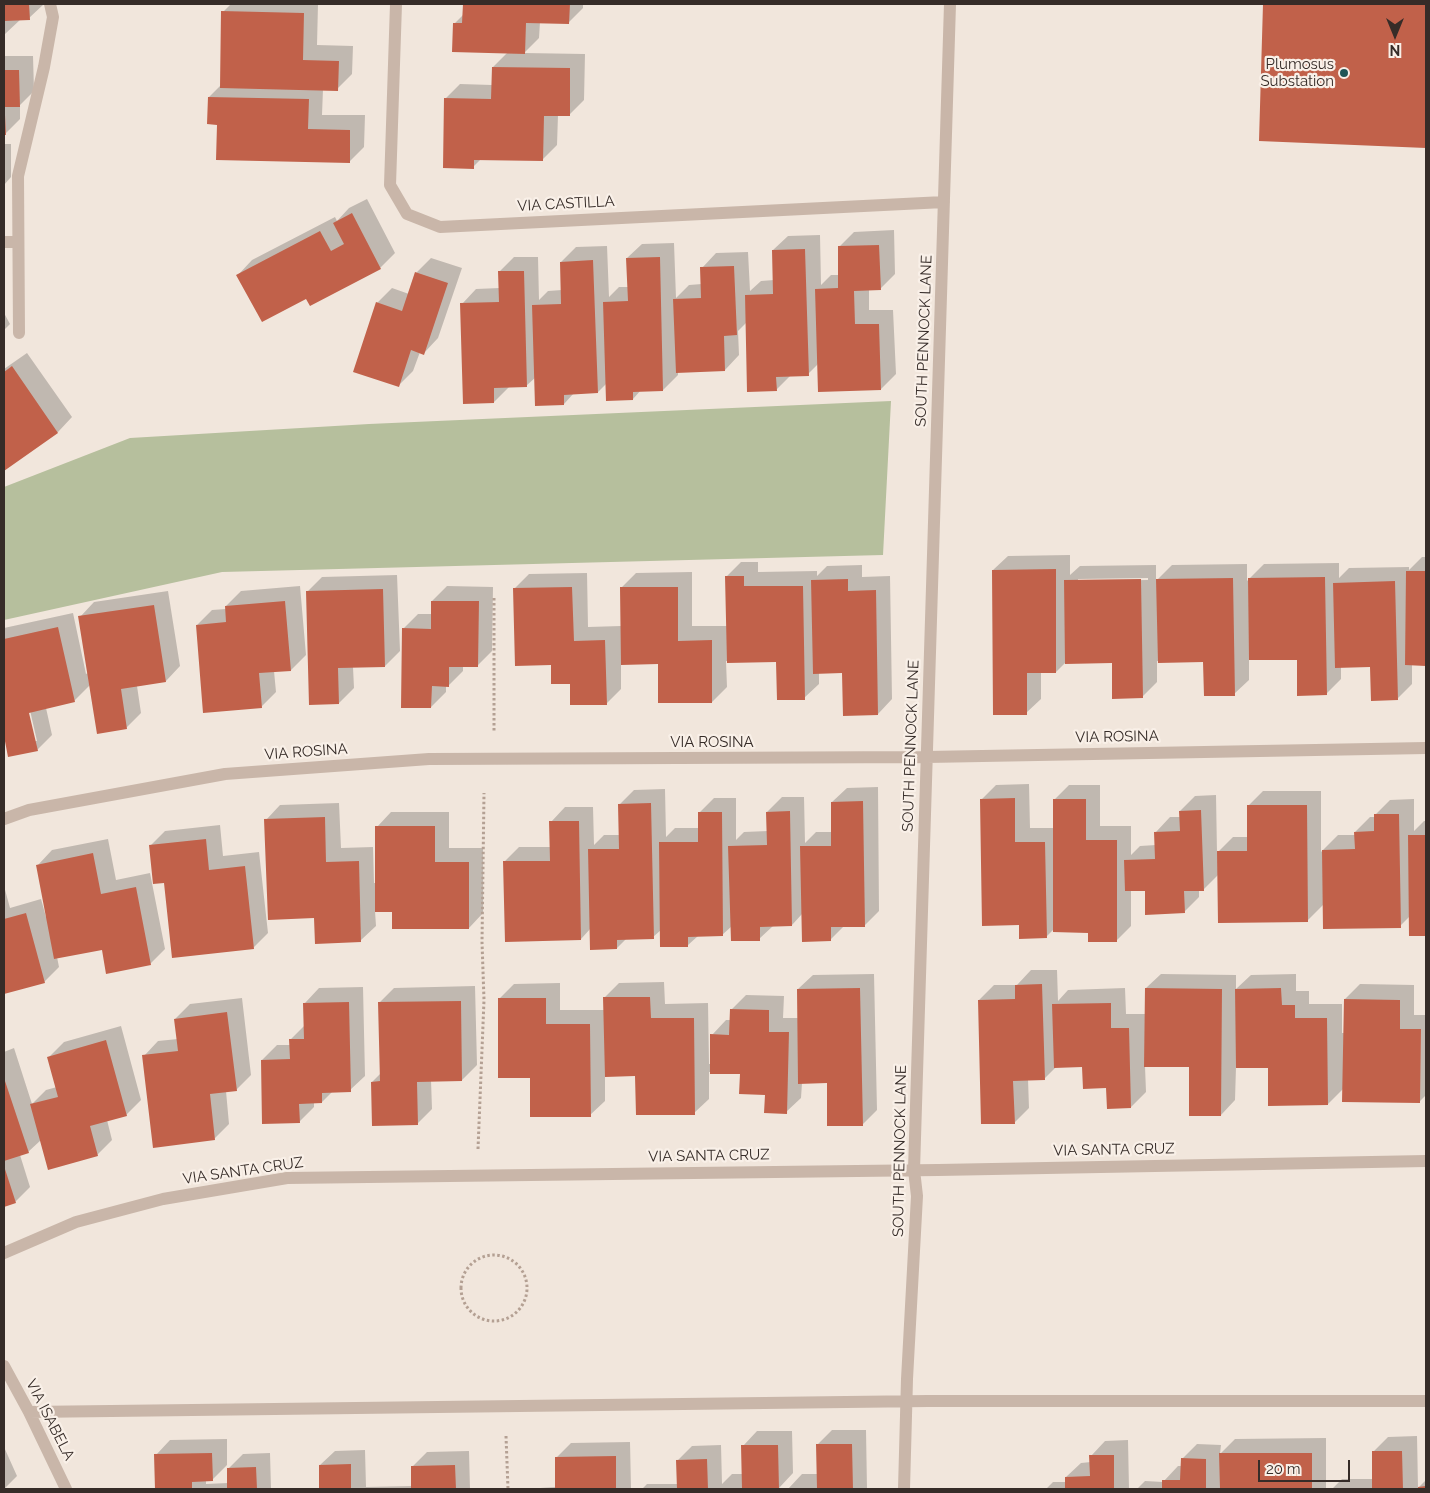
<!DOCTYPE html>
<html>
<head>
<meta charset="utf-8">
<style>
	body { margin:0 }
	#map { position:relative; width:1430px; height:1493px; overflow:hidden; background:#f1e6dc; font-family:Raleway,sans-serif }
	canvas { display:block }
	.frame { position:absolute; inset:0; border:5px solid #362c28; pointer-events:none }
	.north { position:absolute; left:1370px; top:10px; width:50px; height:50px; -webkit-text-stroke:4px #f9f0e8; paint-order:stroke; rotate:180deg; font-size:14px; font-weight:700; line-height:20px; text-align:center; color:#362c28 }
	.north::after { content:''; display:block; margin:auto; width:18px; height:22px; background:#362c28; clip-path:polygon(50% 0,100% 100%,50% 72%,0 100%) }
	.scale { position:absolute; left:1258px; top:1460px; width:92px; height:22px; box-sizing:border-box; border:2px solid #362c28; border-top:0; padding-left:6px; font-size:15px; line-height:18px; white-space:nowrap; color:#362c28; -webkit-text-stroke:4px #f9f0e8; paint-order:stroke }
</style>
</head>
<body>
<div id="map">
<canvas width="1430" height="1493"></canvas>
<div class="frame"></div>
<div class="north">N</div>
<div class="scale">20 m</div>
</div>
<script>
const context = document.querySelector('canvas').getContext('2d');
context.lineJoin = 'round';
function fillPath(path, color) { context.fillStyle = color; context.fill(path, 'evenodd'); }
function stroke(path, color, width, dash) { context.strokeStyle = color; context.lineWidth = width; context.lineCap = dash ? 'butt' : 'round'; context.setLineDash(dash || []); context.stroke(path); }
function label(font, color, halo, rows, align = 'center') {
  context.font = font + ' Raleway,sans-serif'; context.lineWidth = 4.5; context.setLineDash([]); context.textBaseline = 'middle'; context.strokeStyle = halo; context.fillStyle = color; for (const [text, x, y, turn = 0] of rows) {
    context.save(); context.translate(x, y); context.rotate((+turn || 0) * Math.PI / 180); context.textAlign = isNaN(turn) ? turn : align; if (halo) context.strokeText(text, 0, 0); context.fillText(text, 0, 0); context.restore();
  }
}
const green = new Path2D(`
	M891 401 883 555 222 572 4 620V487L130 438 369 424Z`);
const shadow = new Path2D(`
	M4 4H44L29 18 21 19 5 34H4Z
	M231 4H318L317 45 353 46 352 74 337 89H323L322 115H365L364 147 349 162 219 124 209 97 221 85 223 12Z
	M464 4H583V8L569 22H540L539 38 524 53 585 54 584 100 569 115H558L557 145 542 160 481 159 473 167 445 99 460 84 492 85 493 67 508 52 454 24 464 14Z
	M1265 4H1426V147L1260 140Z
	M4 46 5 56H33L34 91 20 105V119L5 134H4Z
	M4 144H11V177L4 185Z
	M367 199 395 253 380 268 310 304 307 297 238 275 252 260 335 217 337 221 349 208Z
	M894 230 895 274 880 289H869V310H893L896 374 881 389 818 364 808 374 791 375 776 390 746 323 738 331 739 355 725 370 678 371V375L663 390H641L633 399 607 383 598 392 574 393 564 404 536 377 526 386 509 387 494 402 462 304 476 289 500 288 499 272 514 257H538L539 300 548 291 562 290 561 262 576 247 607 246 609 297 619 287H628L627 258 642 244 674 243 676 298 689 285 702 284V268L716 253 748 252 750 291 761 281 774 280 773 250 788 236 820 235 821 285 831 275H839V247L854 232Z
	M431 258 462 268 438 338 424 353 420 352 413 371 398 386 377 303 392 288 409 294 416 273Z
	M4 313 10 324 4 330Z
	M27 353 72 417 58 432 4 470V369Z
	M1070 555V575L1080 566 1156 565V581L1172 565 1247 564V581L1264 564 1339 563V578L1349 568 1409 567V570L1422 557H1426V664H1412V684L1397 699 1371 666H1341V679L1326 694 1298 658 1249 659V680L1234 694 1204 660 1157 661V682L1142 697 1113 661 1066 662 1056 672H1041V699L1026 713 993 570 1008 556ZM1148 578V580L1078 581V579Z
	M741 562H758V572L817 571V576L827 566 862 565V577L890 576 892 699 878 714 843 672 819 673V684L804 698 778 661H726L727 687 712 702 659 663H621V689L606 704 571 683 552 663 514 589 529 574 587 573 588 627 621 626V588L636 573 692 572V626H727L726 577Z
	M397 575 400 651 385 666 353 667 354 688 339 703 307 592 322 577Z
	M300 586 306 655 291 670 274 671 276 692 261 707 197 625 212 610 226 609V606L241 591Z
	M447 586 493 587 492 651 477 666H463V671L448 686 446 685V692L431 707 403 629 418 614H432V601Z
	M168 591 180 666 166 681 137 686 141 713 126 728 90 685 74 701 46 708 52 735 37 750 9 756 4 731V628L73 613 86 674 88 673 80 617 94 602ZM29 706 37 741H34L26 707Z
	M1029 784 1030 828H1055V799L1069 785H1100V826H1131V855L1140 846 1156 845V832L1170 817H1181L1180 811 1195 796 1216 795 1217 853 1233 837H1248V806L1263 791H1321V852L1338 835H1355V832L1370 817H1375V815L1390 800 1414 799V831L1424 821H1426V935H1411L1410 916 1400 926 1324 904 1307 921 1219 874 1203 890H1199V897L1184 912 1146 889 1131 890V926L1116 941 1089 932 1054 929 1046 937 1021 923 982 799 996 785Z
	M878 787 879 911 865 925 844 926 830 940 802 914 792 925 773 926 759 939 732 926 722 935 698 936 688 945 661 930 653 937 627 938 617 948 591 928 581 939 504 862 519 847H551V822L565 807H593L594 845 604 835H620L619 805 634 790 665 789 666 837 675 828H699V813L714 798H736V840L744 832 768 831 767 812 782 797H804L805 843 816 832H832V802L847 788Z
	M339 803 341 848 373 847 374 883H377V827L391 812H449V848H483V913L469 928 394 911H375L376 926 361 940 316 917 266 820 280 805Z
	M220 825 223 856 259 852 268 933 253 948 166 881 151 845 165 831Z
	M108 839 116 880 150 873 165 949 150 964 103 948 57 957 59 967 44 982 4 993V886L10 908 41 899 46 917 48 916 38 865 52 850Z
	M1031 970H1057L1058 1001 1068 990 1125 988 1126 1014H1146V988L1161 974 1236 975V989L1251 975 1296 974V991H1309V1004H1342V1033H1344L1345 999 1360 984 1414 985V1015H1426V1095L1419 1102 1344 1088 1328 1104 1269 1067H1236L1235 1100 1221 1115 1191 1066H1145L1146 1092 1131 1107 1083 1066 1056 1067 1045 1078 1028 1079 1029 1108 1014 1123 979 1000 994 985H1017Z
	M874 974 877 1110 862 1125 828 1082 802 1083 801 1098 786 1112 741 1073 709 1072V1099L694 1113 637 1075H605V1101L590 1115 531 1076 499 999 514 984 560 983V1010H605L604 998 619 983 664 982 665 1004 708 1003 709 1064H711L712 1035 726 1020H731V1010L746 995 784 996 783 1018H798V989L813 975Z
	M475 986 477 1065 462 1080H431L432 1109 417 1124 372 1082 381 1073 379 1003 394 988Z
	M363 987 365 1076 350 1090 333 1091 322 1102H314V1107L299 1122 262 1060 277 1045H291L290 1040 305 1025V1003L319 988Z
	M242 998 251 1075 236 1090 226 1091 229 1124 214 1139 144 1056 158 1041 178 1039 175 1019 190 1004Z
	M121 1026 141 1100 126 1115 107 1120 112 1140 97 1155 41 1140 28 1152 20 1155 30 1187 15 1202 4 1206V1052L14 1048 32 1104 46 1090 57 1087 49 1057 64 1042Z
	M832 1430H866L867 1489H788L802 1474H818L817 1445Z
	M757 1431H792L793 1473 779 1488H768V1489H642L647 1484H678V1460L692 1446 721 1445 722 1484 732 1474H743V1446Z
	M1417 1436 1418 1488 1426 1480V1489H1332L1342 1479H1373V1452L1388 1437Z
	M1326 1438V1489H1137L1145 1481 1163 1482 1178 1466H1182V1459L1197 1444 1221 1445 1220 1454 1235 1439Z
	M227 1439V1465L212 1480H206V1484L228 1483V1469L243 1454 270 1453 271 1489H156V1455L170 1440Z
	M1128 1440 1129 1489H1046L1053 1482H1066V1477L1081 1463 1091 1462V1456L1105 1441Z
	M630 1442 631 1489H539L540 1488 557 1487 556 1458 571 1443Z
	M4 1447 17 1476 4 1489Z
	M365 1450 366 1487 412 1486V1467L427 1452 469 1451 470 1489H502H320V1465L335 1451Z`);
const building = new Path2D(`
	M4 4H29L30 20 4 21Z
	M463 4H570L569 24 526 23 525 54 452 52 453 23H462Z
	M1263 4H1426V148L1259 141Z
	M221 11 304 13 303 60 339 61 338 91 220 88Z
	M492 67 570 68V116H544L543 161 474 160V169L443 168 444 98 491 99Z
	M4 70H19L20 107H4Z
	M208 97 309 99 308 129 350 130V163L216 160 217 125 207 124Z
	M4 115H5L6 135H4Z
	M352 213 381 269 310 306 306 299 262 322 236 275 320 231 331 251 344 244 333 223Z
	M879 245 881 290 854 291 855 324H879L881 390 818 392 815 289 838 288V246Z
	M805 249 809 376 776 377 777 391 747 392 745 295 773 294 772 250Z
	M660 257 663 391 633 392V400L606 401 603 302 628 301 626 258Z
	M593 260 598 393 564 395V405L535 406 532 305 561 304 560 262Z
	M734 266 737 335 724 336 725 371 676 373 673 299 701 298 700 267Z
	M498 271H524L527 387 494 388V403L463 404 460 303 499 302Z
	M415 272 448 283 424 355 411 350 399 387 353 372 376 302 402 311Z
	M12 366 58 433 4 471V372Z
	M1056 569V673H1027V715H993L992 570Z
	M1406 571H1426V666L1405 665Z
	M725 576H744V586H803L805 700H777L776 662 727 663Z
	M1325 577 1327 695 1297 696V660H1249L1248 578Z
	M1233 578 1235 696H1204L1203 662 1158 663 1156 579Z
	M848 579V591L876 590 878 715 843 716 842 673 813 674 811 580Z
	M1141 579 1143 698 1112 699V663L1065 664 1064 580Z
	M1395 581 1398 700 1371 701 1370 667 1335 668 1333 583Z
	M572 587 574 641 605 640 607 705H570V684H551V665L515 666 513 588Z
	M620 587H678V641L712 640V703H658V664L621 665Z
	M383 589 385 667 338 668 339 704 309 705 306 591Z
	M285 601 291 671 259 673 262 708 203 713 196 625 226 622 225 606Z
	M431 601H479L478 667H449V687L432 686 431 708H401L402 628 431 629Z
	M154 605 166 682 121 689 127 729 97 734 78 616Z
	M58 627 75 702 29 713 38 751 8 757 4 736V639Z
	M1015 798V842H1045L1047 938 1019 939V925L982 926 980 799Z
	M1053 799H1086V840H1117V942H1088V933L1053 932Z
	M863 801 865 927H831V941L802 942 800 846H831V802Z
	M651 803 654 939 617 940V949L590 950 588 849H619L618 804Z
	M1247 805H1307L1308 922 1218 923 1217 851H1247Z
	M1201 810 1204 891H1184L1185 913 1145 915V891H1125L1124 860 1155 859 1154 832 1180 831 1179 811Z
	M790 811 792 926 760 927V941H731L728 846 767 845 766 812Z
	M698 812H722L723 936 688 937V947H660L659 842H698Z
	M1374 814H1399L1401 928 1323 929 1322 850 1355 849 1354 832 1374 831Z
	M325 817 326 862 359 861 361 942 315 944 314 918 268 920 264 819Z
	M549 821H579L581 940 505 942 503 861H550Z
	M375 826H435V862H469V929H392V912H375Z
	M1408 835H1426V936H1409Z
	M206 839 209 870 245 866 254 949 172 958 164 883 153 884 149 845Z
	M93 853 101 894 136 887 151 965 106 974 102 950 54 959 36 865Z
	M26 913 45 983 4 994V919Z
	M1042 984 1045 1080 1013 1081 1015 1124H981L978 1000 1015 999V985Z
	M860 988 863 1126H827V1083L798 1084 797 989Z
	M1145 988 1222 989 1221 1116H1189V1067H1144Z
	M1281 988 1282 1005H1295V1018H1327L1328 1105 1268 1106V1068H1236L1235 989Z
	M603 997H650L651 1018H694L695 1115H636L635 1076 605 1077Z
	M498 998H546V1024H590L591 1117H530V1078H498Z
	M1344 999 1400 1000V1029H1421L1420 1103 1342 1102Z
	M461 1001 462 1081 417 1082 418 1125 372 1126 371 1082 380 1081 378 1002Z
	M349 1002 351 1092 322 1093V1103L299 1104 300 1123 262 1124 261 1060 290 1059 289 1039H304L303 1003Z
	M1111 1003V1028H1129L1131 1108 1107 1109 1106 1088 1083 1089 1082 1067 1054 1068 1052 1004Z
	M730 1009 769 1010V1032H789L787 1114 764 1113 765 1095 739 1094 740 1074H710V1034L729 1035Z
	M227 1012 237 1091 210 1094 215 1140 153 1148 142 1055 178 1051 174 1019Z
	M106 1040 127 1116 90 1126 98 1156 48 1170 30 1104 58 1097 47 1057Z
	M4 1078 29 1153 4 1161Z
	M4 1166 16 1203 4 1207Z
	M816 1444H852L853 1489H817Z
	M741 1445H778L779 1489H742Z
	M1372 1451H1402L1403 1489H1372Z
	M212 1453 213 1481 192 1482V1489H155L154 1454Z
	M1219 1453H1312V1489H1220Z
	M1089 1455H1114V1489H1065V1477L1090 1476Z
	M616 1456V1489H555V1457Z
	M1181 1458 1206 1459V1489H1162V1480H1180Z
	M707 1459 708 1489H677L676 1460Z
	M351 1464V1489H319V1465Z
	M455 1465 456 1489H411V1466Z
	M256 1467 257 1489H227V1468Z
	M1426 1486V1489H1418V1487Z`);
const path = new Path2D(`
	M494 598V732
	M478 1149 484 1000 482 942 484 793
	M461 1288a33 33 0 1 1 66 0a33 33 0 1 1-66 0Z
	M506 1436 508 1489`);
const minor = new Path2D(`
	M396 4 390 185 407 214 440 227 944 202
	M4 242H18
	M19 333 18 176 44 67 53 17 50 4
	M4 819 29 810 225 774 429 759 927 757 1426 748
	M4 1253 76 1222 163 1199 287 1178 938 1170 1426 1161
	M4 1366 29 1412 66 1489
	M29 1412 928 1401H1426
	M904 1489 907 1379 917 1196 914 1170 950 4`);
const markers = [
	[1344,73,5,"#205556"]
];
const poiNames = [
	["Plumosus",1334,64],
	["Substation",1334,81]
];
const streetNames = [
	["VIA CASTILLA",566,204,-3],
	["SOUTH PENNOCK LANE",924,341,-88],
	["VIA ROSINA",1117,737,-1],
	["VIA ROSINA",712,742],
	["SOUTH PENNOCK LANE",911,746,-88],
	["VIA ROSINA",306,752,-4],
	["VIA SANTA CRUZ",1114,1150,-1],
	["SOUTH PENNOCK LANE",900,1151,-89],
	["VIA SANTA CRUZ",709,1156,-1],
	["VIA SANTA CRUZ",243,1171,-8],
	["VIA ISABELA",50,1420,63]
];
fillPath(green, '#b6bf9d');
fillPath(shadow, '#0003');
fillPath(building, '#c1614a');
stroke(path, '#b4a093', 3, [2.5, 2.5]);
stroke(minor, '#c9b6a9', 12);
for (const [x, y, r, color] of markers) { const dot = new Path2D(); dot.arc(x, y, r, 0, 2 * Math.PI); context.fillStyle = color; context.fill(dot); stroke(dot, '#f9f0e8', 2); }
label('15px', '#362c28', '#f9f0e8', poiNames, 'right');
label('15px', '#362c28', '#f9f0e8', streetNames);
</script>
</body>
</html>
